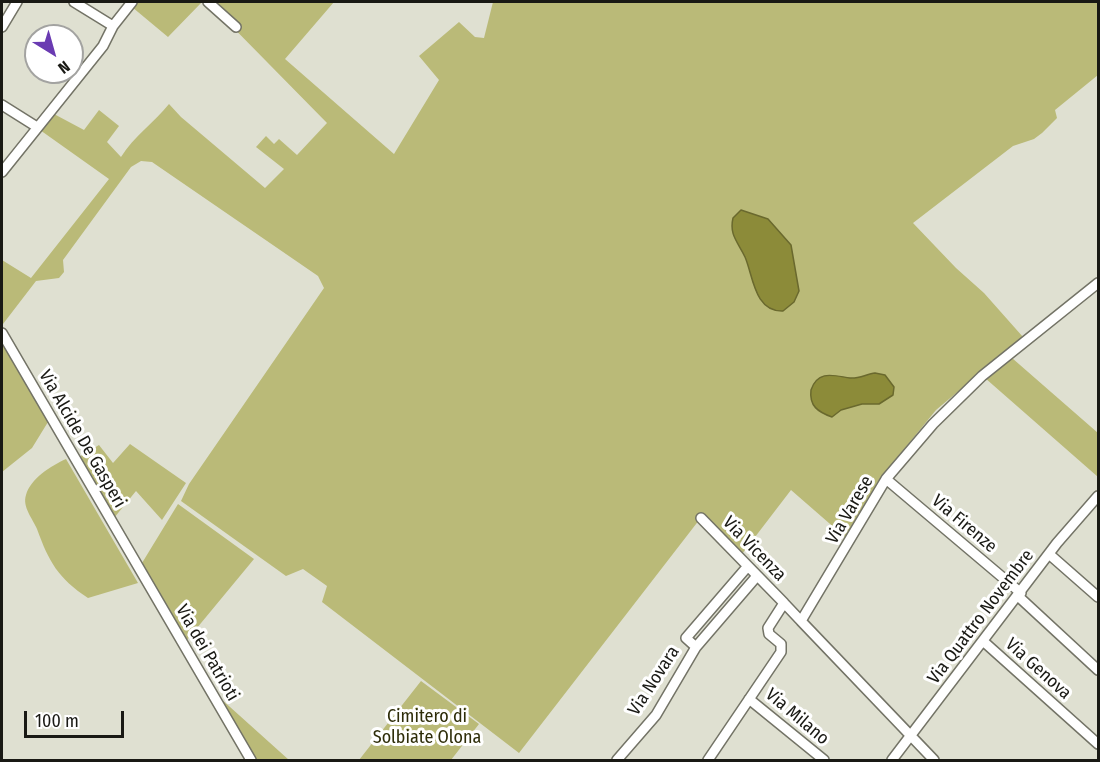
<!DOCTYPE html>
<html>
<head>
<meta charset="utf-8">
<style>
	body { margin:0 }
	#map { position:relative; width:1100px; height:762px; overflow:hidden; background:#dfe0d1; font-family:"Fira Sans Condensed",sans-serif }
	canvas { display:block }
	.frame { position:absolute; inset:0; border:3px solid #191914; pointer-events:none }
	.north { position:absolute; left:24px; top:24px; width:60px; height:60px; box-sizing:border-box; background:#fff; border:2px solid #a3a3a1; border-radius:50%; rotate:143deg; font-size:16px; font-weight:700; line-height:24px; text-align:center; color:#191914 }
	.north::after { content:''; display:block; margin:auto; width:21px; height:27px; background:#6a3bb2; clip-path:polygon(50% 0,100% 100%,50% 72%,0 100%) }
	.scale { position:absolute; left:24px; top:711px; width:100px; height:27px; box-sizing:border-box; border:3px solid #191914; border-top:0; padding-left:8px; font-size:18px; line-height:21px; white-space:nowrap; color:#191914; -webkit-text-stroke:4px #fff; paint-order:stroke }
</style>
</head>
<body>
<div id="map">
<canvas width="1100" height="762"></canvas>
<div class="frame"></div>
<div class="north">N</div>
<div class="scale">100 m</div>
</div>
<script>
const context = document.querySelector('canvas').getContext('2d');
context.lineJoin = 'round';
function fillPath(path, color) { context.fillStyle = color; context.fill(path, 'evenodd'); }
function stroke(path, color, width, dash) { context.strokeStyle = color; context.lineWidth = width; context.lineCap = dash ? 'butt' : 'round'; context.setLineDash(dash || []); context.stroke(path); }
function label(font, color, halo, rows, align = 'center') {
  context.font = font + ' "Fira Sans Condensed",sans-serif'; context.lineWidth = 6; context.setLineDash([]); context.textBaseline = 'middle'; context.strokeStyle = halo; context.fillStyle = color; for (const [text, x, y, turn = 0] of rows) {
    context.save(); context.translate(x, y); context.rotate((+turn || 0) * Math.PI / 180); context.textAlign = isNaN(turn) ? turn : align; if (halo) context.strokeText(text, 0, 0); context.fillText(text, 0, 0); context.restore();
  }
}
const green = new Path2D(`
	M136 2H202L168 37 132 7Z
	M208 2H334L285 59 394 154 439 80 419 56 459 22 475 37 484 38 493 2H1098V75L1055 110 1057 118 1042 133 1034 139 1013 146 913 223 956 268 984 293 1023 337 936 410 879 480 845 537 791 490 742 554 703 515 519 753 322 602 327 586 303 569 286 576 181 501 189 484 324 288 318 276 152 162 141 161 131 167 63 260 64 272 59 278 36 281 3 324 2 321V260L31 278 109 179 40 130 54 114 84 130 99 110 119 126 107 142 121 157C134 136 154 123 169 104L181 117 265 188 284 169 256 147 266 136 274 144 279 139 297 155 327 123Z
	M2 337 48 422 32 448 2 472Z
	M1012 358 1098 433V477L985 378Z
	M130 444 186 483 162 520 136 491 114 518 79 457 99 445 113 463Z
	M66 459 138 583 88 598C58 578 49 562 37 529 33 519 22 507 26 495 31 478 51 466 66 459Z
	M178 504 254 559 187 640 142 563Z
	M421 681 479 724 451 760H359Z
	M220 698 289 760H256Z`);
const water = new Path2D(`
	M741 210 768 219 791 245 799 291 794 302 783 311C754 312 753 275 745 257 738 242 729 235 733 218Z
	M875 373 885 375 894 387 893 395 879 404H862L841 410 832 417C818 412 809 406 811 390 818 369 835 376 850 378 858 379 867 374 875 373Z`);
const minor = new Path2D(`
	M74 2 113 26
	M208 2 236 27
	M2 27 17 2
	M2 105 37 127
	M2 172 103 46 113 26 132 2
	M2 333 251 760
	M886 479 1021 593
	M701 518 784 603
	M1049 554 1098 597
	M1019 597 1098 670
	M801 621 934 760
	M983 641 1098 744
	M696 647 686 638 748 566
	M749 699 824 760
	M617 760 656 715 696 647 757 576
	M708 760 781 652V644L769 634 768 628 784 603 801 621 886 479 933 424 982 376 1098 283
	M892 760 1057 543 1098 496`);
const streetNames = [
	["Via Alcide De Gasperi",82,439,60],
	["Via Varese",850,510,-60],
	["Via Firenze",964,524,40],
	["Via Vicenza",754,549,46],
	["Via Quattro Novembre",981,617,-53],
	["Via dei Patrioti",207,653,60],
	["Via Genova",1038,669,42],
	["Via Novara",654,681,-57],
	["Via Milano",797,717,40]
];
const parkNames = [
	["Cimitero di",427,717],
	["Solbiate Olona",427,738]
];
fillPath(green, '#baba78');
fillPath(water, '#8c8b39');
stroke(water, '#6a692e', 1.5);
stroke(minor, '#737366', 12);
stroke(minor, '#fff', 9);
label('18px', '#191914', '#fff', streetNames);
label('18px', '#2e2d09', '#fff', parkNames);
</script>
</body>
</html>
